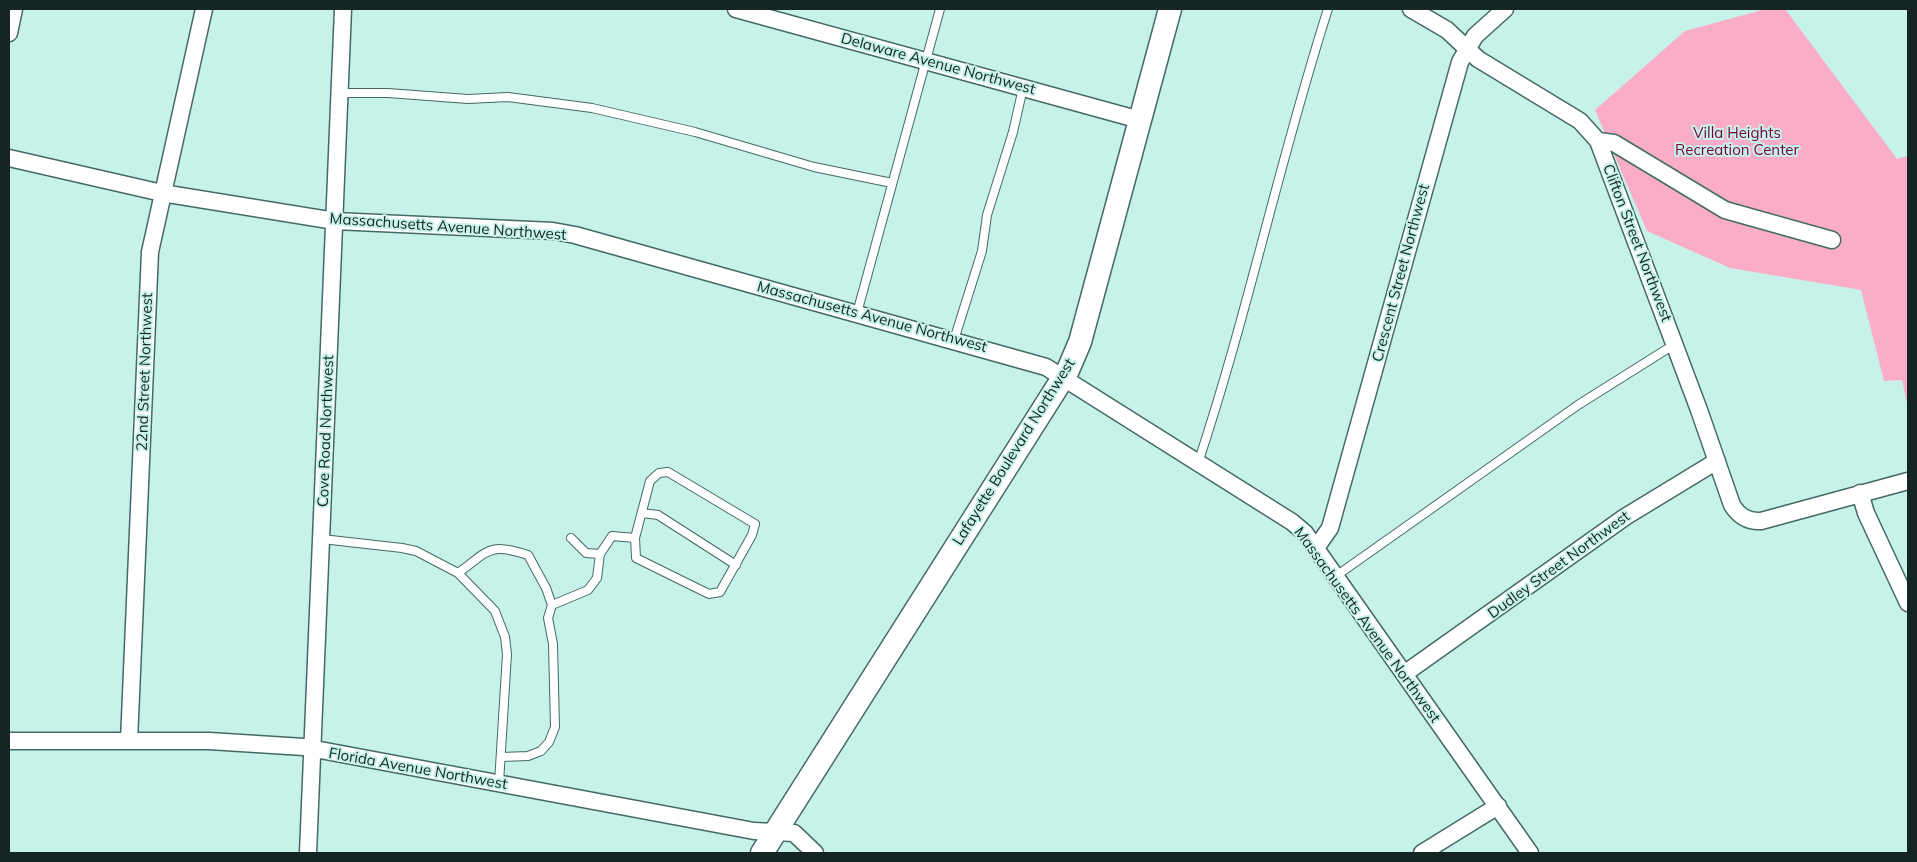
<!DOCTYPE html>
<html>
<head>
<meta charset="utf-8">
<style>
	body { margin:0 }
	#map { position:relative; width:1917px; height:862px; overflow:hidden; background:#c7f2ea; font-family:Mulish,sans-serif }
	canvas { display:block }
	.frame { position:absolute; inset:0; border:10px solid #152523; pointer-events:none }
</style>
</head>
<body>
<div id="map">
<canvas width="1917" height="862"></canvas>
<div class="frame"></div>
</div>
<script>
const context = document.querySelector('canvas').getContext('2d');
context.lineJoin = 'round';
function fillPath(path, color) { context.fillStyle = color; context.fill(path, 'evenodd'); }
function stroke(path, color, width, dash) { context.strokeStyle = color; context.lineWidth = width; context.lineCap = dash ? 'butt' : 'round'; context.setLineDash(dash || []); context.stroke(path); }
function label(font, color, halo, rows, align = 'center') {
  context.font = font + ' Mulish,sans-serif'; context.lineWidth = 4; context.setLineDash([]); context.textBaseline = 'middle'; context.strokeStyle = halo; context.fillStyle = color; for (const [text, x, y, turn = 0] of rows) {
    context.save(); context.translate(x, y); context.rotate((+turn || 0) * Math.PI / 180); context.textAlign = isNaN(turn) ? turn : align; if (halo) context.strokeText(text, 0, 0); context.fillText(text, 0, 0); context.restore();
  }
}
const green = new Path2D(`
	M1766 9H1785L1897 159 1908 156V408L1902 380 1884 381 1861 290 1730 268 1647 231 1595 110 1685 31Z`);
const lane = new Path2D(`
	M340 93H388L468 99 508 97 592 108 695 132 814 167 892 183
	M857 313 940 9
	M954 340 982 251 987 215 1013 132 1023 88
	M1198 463C1248 313 1280 158 1328 9
	M668 472 755 524 752 535 720 592 709 594 636 558 635 538 650 481 659 473Z
	M642 513 658 515 736 565
	M571 538 586 553 600 554
	M322 539 402 548 416 551 458 573 495 611 505 637 507 654 499 783
	M458 573C489 551 488 542 528 555L546 588 552 605 548 618 553 644 555 727 549 742 541 751 528 756 501 757
	M1336 576 1578 405 1675 344
	M552 605 588 590 597 578 600 554 612 536 635 538`);
const street = new Path2D(`
	M736 9 1140 120
	M1411 9 1447 30 1478 59 1580 121 1598 141 1699 410 1732 505C1739 516 1747 522 1761 521L1908 481
	M9 33 14 9
	M1598 141 1614 143 1725 210 1832 240
	M9 158 162 193 335 221 553 231 575 235 1046 367 1292 522 1305 533 1530 853
	M1860 493 1866 513 1908 603
	M1316 548 1330 528 1460 62 1475 36 1505 9
	M1404 674 1625 517 1717 461
	M9 741H209L304 747 754 831 794 833 815 853
	M129 741 150 252 204 9
	M308 853 343 9
	M1422 853 1498 806`);
const secondary = new Path2D(`
	M762 853 1068 370 1080 342 1170 9`);
const streetNames = [
	["Delaware Avenue Northwest",938,64,15],
	["Massachusetts Avenue Northwest",448,227,4],
	["Clifton Street Northwest",1637,243,69],
	["Crescent Street Northwest",1401,273,-75],
	["Massachusetts Avenue Northwest",872,317,15],
	["22nd Street Northwest",145,372,-88],
	["Cove Road Northwest",326,431,-88],
	["Lafayette Boulevard Northwest",1014,452,-58],
	["Dudley Street Northwest",1559,565,-36],
	["Massachusetts Avenue Northwest",1367,625,54],
	["Florida Avenue Northwest",418,769,10]
];
const parkNames = [
	["Villa Heights",1737,133],
	["Recreation Center",1737,150]
];
fillPath(green, '#fbadc7');
stroke(lane, '#436a64', 10);
stroke(street, '#436a64', 19);
stroke(secondary, '#436a64', 25);
stroke(lane, '#fff', 8);
stroke(street, '#fff', 16);
stroke(secondary, '#fff', 22);
label('15px', '#152523', '#c7f2ea', streetNames);
label('15px', '#77003f', '#c7f2ea', parkNames);
</script>
</body>
</html>
